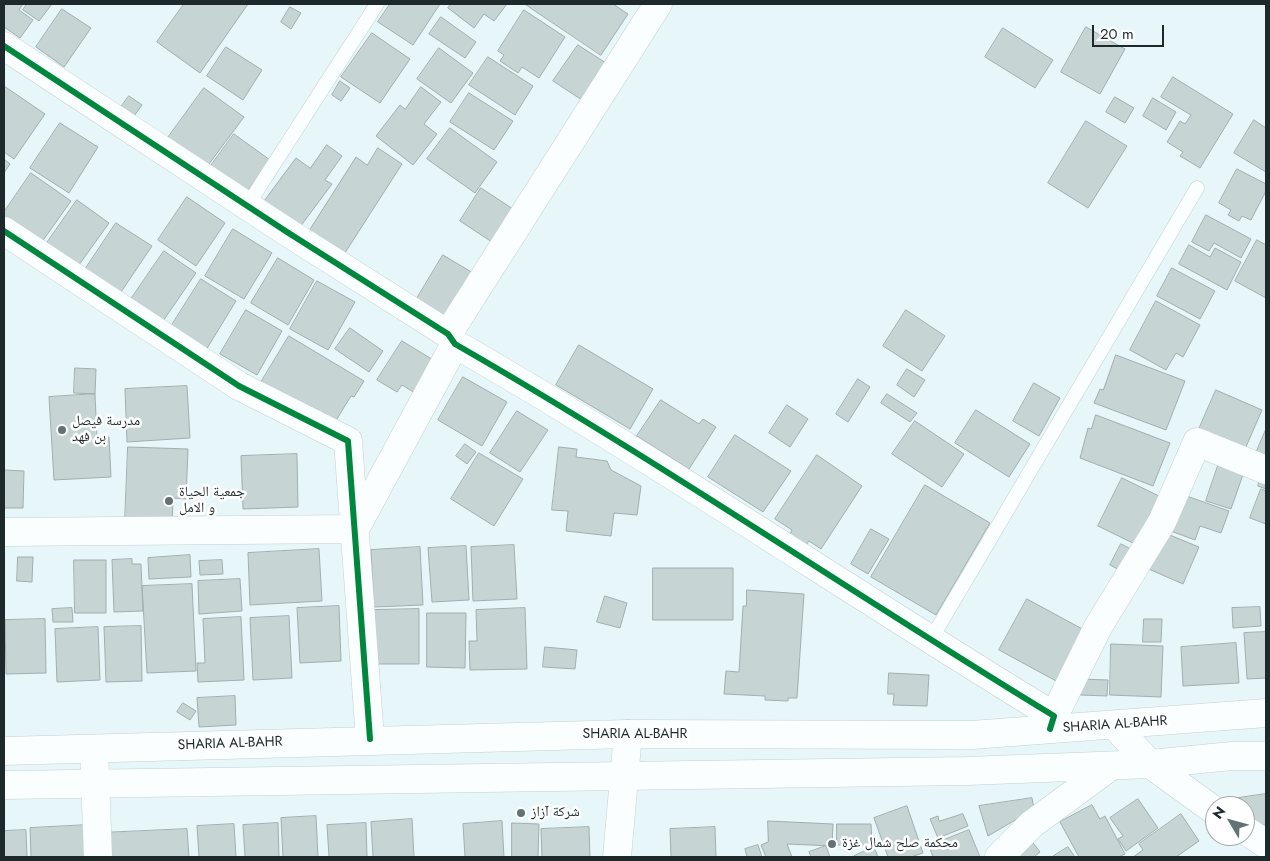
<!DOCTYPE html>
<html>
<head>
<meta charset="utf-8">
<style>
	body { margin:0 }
	#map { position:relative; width:1270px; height:861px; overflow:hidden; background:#e7f6f8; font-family:Jost,sans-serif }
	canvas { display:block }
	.frame { position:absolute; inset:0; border:5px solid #1d292b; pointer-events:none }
	.north { position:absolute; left:1205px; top:796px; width:50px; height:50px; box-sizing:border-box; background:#fff; border:1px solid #a5a9aa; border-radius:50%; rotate:307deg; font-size:14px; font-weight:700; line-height:20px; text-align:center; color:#1d292b }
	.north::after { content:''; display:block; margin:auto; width:18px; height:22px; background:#647173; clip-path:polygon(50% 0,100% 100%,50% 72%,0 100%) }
	.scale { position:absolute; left:1092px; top:25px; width:72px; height:22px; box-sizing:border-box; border:2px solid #1d292b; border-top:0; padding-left:6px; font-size:15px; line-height:18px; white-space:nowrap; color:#1d292b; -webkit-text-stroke:4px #fff; paint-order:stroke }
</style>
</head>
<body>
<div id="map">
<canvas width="1270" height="861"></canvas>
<div class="frame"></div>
<div class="north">N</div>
<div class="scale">20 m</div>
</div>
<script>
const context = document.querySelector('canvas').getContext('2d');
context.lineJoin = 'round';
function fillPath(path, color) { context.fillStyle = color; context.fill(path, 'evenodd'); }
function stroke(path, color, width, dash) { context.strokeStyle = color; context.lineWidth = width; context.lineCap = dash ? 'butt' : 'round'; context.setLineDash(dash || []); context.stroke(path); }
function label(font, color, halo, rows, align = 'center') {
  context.font = font + ' Jost,"Noto Naskh Arabic",sans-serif'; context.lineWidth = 5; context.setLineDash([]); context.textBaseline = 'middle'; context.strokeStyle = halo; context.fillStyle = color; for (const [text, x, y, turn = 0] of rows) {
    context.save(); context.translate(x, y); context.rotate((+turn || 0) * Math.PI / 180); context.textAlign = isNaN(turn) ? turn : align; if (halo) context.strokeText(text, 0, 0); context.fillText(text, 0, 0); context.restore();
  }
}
const building = new Path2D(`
	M4 4H23L19 10 33 20 20 38 4 27Z
	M27 4H52L39 21 23 10Z
	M184 4H248L200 73 157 42Z
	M390 4H440L413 45 378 22Z
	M451 4H507L494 21 484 14 474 28 448 8Z
	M525 4H613L628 14 601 55Z
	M290 7 301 13 291 29 281 22Z
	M62 9 91 28 64 67 36 47Z
	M524 10 565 37 539 78 522 67 518 73 500 61 504 55 498 51Z
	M441 17 476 42 465 58 429 34Z
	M1086 27 1125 49 1100 94 1061 72Z
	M1003 28 1053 60 1035 88 985 57Z
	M372 33 410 59 380 103 341 77Z
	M578 45 606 63 582 100 553 81Z
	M226 47 262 70 243 100 207 76Z
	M439 48 473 73 451 103 417 79Z
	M488 57 533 86 515 115 469 85Z
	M1173 77 1233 114 1200 168 1180 156 1183 152 1167 142 1180 121 1185 124 1191 115 1161 97Z
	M340 81 350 88 341 101 332 95Z
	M4 86 45 114 14 159 4 152Z
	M421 87 441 102 424 124 437 134 413 165 376 136 400 105 405 109Z
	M204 88 244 117 206 168 167 139Z
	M469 93 513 121 494 150 450 122Z
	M129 96 142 105 134 116 121 107Z
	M1115 97 1134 108 1125 123 1106 112Z
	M1153 98 1176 112 1166 130 1143 116Z
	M1254 120 1266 128V172L1234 153Z
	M1086 121 1127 146 1088 208 1048 183Z
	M60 123 98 147 69 193 30 168Z
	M450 128 497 162 475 193 427 159Z
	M234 134 270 160 246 193 210 167Z
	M327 145 342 156 325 180 332 184 300 227 264 201 296 158 310 168Z
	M378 148 402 164 343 256 307 234 356 157 367 165Z
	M4 159 10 164 4 173Z
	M1237 169 1266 184V191L1251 220 1242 216 1239 221 1228 215 1231 210 1219 203Z
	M31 173 71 201 39 246 4 221V212Z
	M481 188 516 211 495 244 460 221Z
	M187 197 225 223 196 266 158 240Z
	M77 200 109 223 76 269 44 247Z
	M1206 215 1251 239 1241 258 1214 243 1209 251 1192 242Z
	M116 223 152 246 119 295 84 271Z
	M233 229 272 253 244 299 205 276Z
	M1257 240 1266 245V298L1235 281Z
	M1189 245 1210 257 1215 248 1241 262 1227 290 1179 264Z
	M164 251 196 273 161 324 129 302Z
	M443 255 478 276 451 322 416 300Z
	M278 258 314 280 288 325 251 303Z
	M1172 268 1215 291 1200 319 1157 296Z
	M201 279 236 301 206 350 170 328Z
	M317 281 355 302 328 350 290 329Z
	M1156 301 1200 325 1183 357 1176 353 1166 370 1130 350Z
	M246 310 282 331 257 375 220 354Z
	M906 310 945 336 922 371 883 346Z
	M350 328 383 351 369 372 335 349Z
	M289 336 364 381 354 397 351 396 332 427 260 384Z
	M402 341 435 361 415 393 402 385 397 392 377 380Z
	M579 345 653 389 630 429 556 385Z
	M1116 355 1185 381 1166 430 1094 403 1100 389 1103 390Z
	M75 368 96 369 95 394 74 393Z
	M907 369 925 380 914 397 897 385Z
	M463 377 507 402 482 446 438 420Z
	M858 379 870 387 848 422 836 414Z
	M1034 383 1060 398 1039 436 1013 421Z
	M187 386 190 438 127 442 125 389Z
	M1216 390 1262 410 1242 456 1196 436Z
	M95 394 97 438 109 437 111 477 54 480 49 397Z
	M887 394 917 413 910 422 881 403Z
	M661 400 699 424 703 419 716 427 689 469 637 436Z
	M787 405 808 419 790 447 769 433Z
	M976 410 1030 444 1009 477 955 443Z
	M517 411 548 430 520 472 490 453Z
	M1096 415 1170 443 1153 486 1080 458 1088 428 1091 429Z
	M915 421 964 454 942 487 892 454Z
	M1266 429V465L1253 460Z
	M735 435 791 471 763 512 708 477Z
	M465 444 476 452 467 464 456 456Z
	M128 447 188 449 186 499 173 498 172 525 125 522Z
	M559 447 577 449 576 457 607 461 611 470 641 486 637 515 614 513 611 536 566 531 568 511 552 510Z
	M479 453 523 479 494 526 451 499Z
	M297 454 298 507 243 509 241 456Z
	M817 455 862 486 821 549 809 541 806 545 790 534 792 530 775 519Z
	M1221 457 1246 466 1231 509 1206 501Z
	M4 470 24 471 23 508H4Z
	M1263 471 1266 472V489L1258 486Z
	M1122 478 1167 500 1143 548 1098 526Z
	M925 485 990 523 936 615 871 577Z
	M1261 489 1266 491V524L1250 518Z
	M1181 494 1229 511 1221 533 1200 526 1195 540 1168 530Z
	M871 529 889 539 868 574 851 564Z
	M1160 531 1199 547 1183 584 1144 567Z
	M1121 544 1137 552 1125 573 1110 565Z
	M514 545 517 599 473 601 471 547Z
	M466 546 469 600 432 602 428 548Z
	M420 547 423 605 374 607 371 550Z
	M319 549 322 601 250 605 248 553Z
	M190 555 191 577 149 579 148 558Z
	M18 557H33L32 582 17 581Z
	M132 559V564H141L143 611 114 612 112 560Z
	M74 560H106V613H75Z
	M222 560 223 574 200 575 199 561Z
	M653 568H733V620H653Z
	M240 579 242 611 199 614 198 581Z
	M192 584 196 671 147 673 142 586Z
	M747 590 804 594 797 698H788V701L765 700V696L724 694 726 671 739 672 743 606H746Z
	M605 596 627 603 620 628 597 622Z
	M1027 599 1086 631 1058 682 999 650Z
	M339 606 341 661 300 663 297 608Z
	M1260 607 1261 626 1233 628 1232 608Z
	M72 608 73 622H53L52 609Z
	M525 608 527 669 470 670 469 641H477L476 610Z
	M419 609V664H374L373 610Z
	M427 613H466L465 668 427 667Z
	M289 616 292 678 253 680 250 618Z
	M241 617 244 680 198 682 197 663H205L203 619Z
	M45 619 46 673 6 674 5 620Z
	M1144 619H1162L1161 642H1143Z
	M141 626 142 681 106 682 104 627Z
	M98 627 100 680 57 682 55 629Z
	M1266 632V678L1247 679 1244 633Z
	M1236 643 1239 683 1183 686 1181 647Z
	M1111 644 1163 646 1161 697 1110 695Z
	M545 647 577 650 575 669 543 667Z
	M889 673 929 675 927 706 893 705 894 694H888Z
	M1080 679 1108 680 1107 696 1080 695Z
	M235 696 236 725 199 727 197 698Z
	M183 703 196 711 190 720 177 712Z
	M1266 794V838L1245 826V806H1232L1231 799Z
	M1032 798 1034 809 988 836 979 806Z
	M1138 799 1158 828 1126 851 1118 839 1123 836 1110 818Z
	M1092 805 1100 819 1105 816 1125 854 1119 857H1079L1060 822Z
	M907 806 923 853 911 857H888L874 818Z
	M963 814 968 826 938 838 930 819 938 816 939 821Z
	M1181 814 1199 841 1176 857H1133L1143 850 1139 844Z
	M316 816 318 857H283L281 818Z
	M412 819 414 857H373L371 822Z
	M502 821 504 857H465L463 824Z
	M768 821 833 824 832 846 787 844 792 857H766L761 845 768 842Z
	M278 823 279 857H245L243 825Z
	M366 823 367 857H329L327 825Z
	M512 823 539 824 538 857H512Z
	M234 824 236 857H199L197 826Z
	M837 824H871L872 845H837Z
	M88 825 90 857H31L30 828Z
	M589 827 590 857H542L541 829Z
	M715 827 716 857H671L670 829Z
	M187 829 189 857H101L100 833Z
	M26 830 27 857H4V831Z
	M969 830 980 857H933L929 846Z
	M1031 840 1040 852 1034 857H1009Z
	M758 845 762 857H747L745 849Z
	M826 846 830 857H811L809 852Z
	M874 847 878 857H854V856Z
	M1068 847 1075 857H1052Z`);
const service = new Path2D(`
	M247 206 377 4
	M930 641 1197 188`);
const minor = new Path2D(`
	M4 46 287 232 448 334 455 344C659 461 853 594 1054 716L1050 729
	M4 231 239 386 348 441 370 739
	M448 334 658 4
	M355 529 455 344
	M4 532 355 529
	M1054 716 1098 627 1162 522 1197 442 1266 470
	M1114 725 1150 764 1215 811
	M94 749 98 857
	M1245 830 1266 844
	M617 857 628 734
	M999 857 1032 824 1111 766`);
const secondary = new Path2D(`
	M4 751 628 734 972 735 1266 713
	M4 785 967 771 1150 764 1232 756H1266`);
const cycleway = new Path2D(`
	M4 46 287 232 448 334 455 344C659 461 853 594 1054 716L1050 729
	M4 231 239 386 348 441 370 739`);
const markers = [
	[62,430,5,"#647173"],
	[169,501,5,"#647173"],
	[521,813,5,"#647173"],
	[832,844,5,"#647173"]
];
const poiNames = [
	["مدرسة فيصل",72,422],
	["بن فهد",72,438],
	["جمعية الحياة",179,493],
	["و الامل",179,509],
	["شركة آزاز",531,813],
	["محكمة صلح شمال غزة",842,844]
];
const streetNames = [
	["SHARIA AL-BAHR",1115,725,-4],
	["SHARIA AL-BAHR",635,735],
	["SHARIA AL-BAHR",230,744,-2]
];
fillPath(building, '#c7d4d4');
stroke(building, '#a2aeae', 1);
stroke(service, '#c3d0d1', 15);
stroke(minor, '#c3d0d1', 29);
stroke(secondary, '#c3d0d1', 29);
stroke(service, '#fbfefe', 14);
stroke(minor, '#fbfefe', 28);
stroke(secondary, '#fbfefe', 28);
stroke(cycleway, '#00873e', 6);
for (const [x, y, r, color] of markers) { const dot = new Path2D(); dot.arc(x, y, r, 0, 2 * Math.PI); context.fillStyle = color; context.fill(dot); stroke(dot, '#fff', 2); }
label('14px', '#1d292b', '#fff', poiNames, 'left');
label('14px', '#1d292b', '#fff', streetNames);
</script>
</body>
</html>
